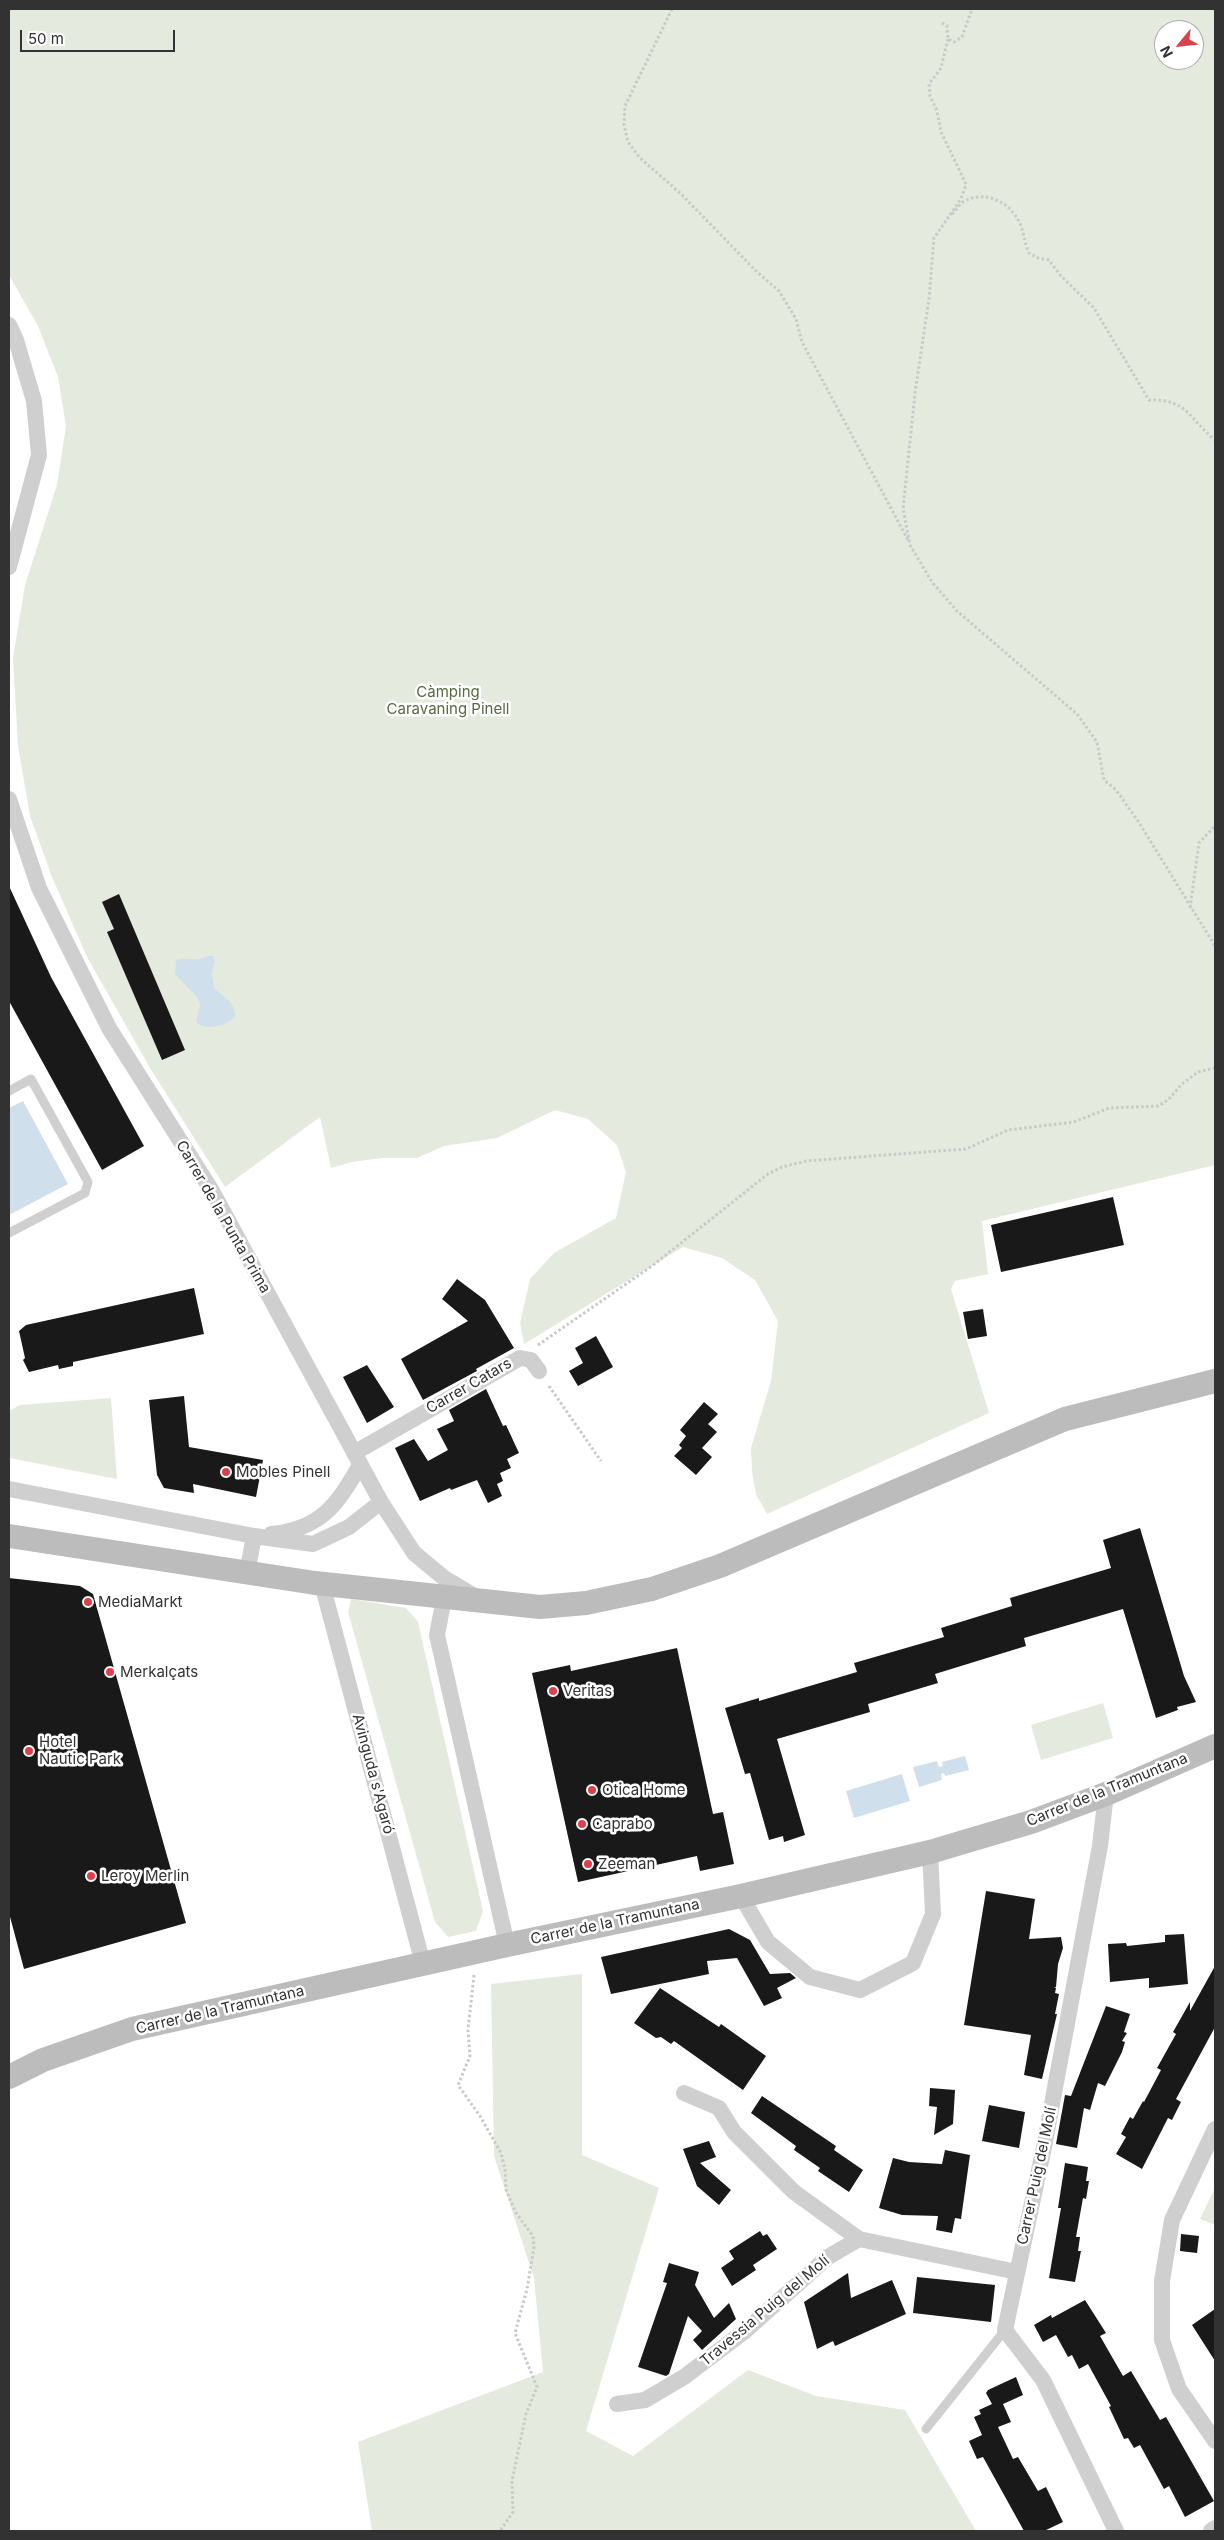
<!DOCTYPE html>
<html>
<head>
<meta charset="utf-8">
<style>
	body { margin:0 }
	#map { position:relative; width:1224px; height:2540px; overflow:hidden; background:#fff; font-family:Inter,sans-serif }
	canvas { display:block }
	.frame { position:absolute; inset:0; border:10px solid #323232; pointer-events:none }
	.north { position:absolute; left:1154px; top:20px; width:50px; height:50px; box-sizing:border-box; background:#fff; border:1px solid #adadad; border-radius:50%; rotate:242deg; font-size:14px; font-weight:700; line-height:20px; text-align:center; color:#323232 }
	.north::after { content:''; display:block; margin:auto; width:18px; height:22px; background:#dd404a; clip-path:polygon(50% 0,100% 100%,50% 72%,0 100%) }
	.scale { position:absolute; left:20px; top:30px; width:155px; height:22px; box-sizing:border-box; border:2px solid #323232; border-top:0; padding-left:6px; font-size:15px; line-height:18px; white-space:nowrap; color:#323232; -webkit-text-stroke:4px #fff; paint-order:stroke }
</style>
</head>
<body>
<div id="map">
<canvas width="1224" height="2540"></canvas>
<div class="frame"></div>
<div class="north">N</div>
<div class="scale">50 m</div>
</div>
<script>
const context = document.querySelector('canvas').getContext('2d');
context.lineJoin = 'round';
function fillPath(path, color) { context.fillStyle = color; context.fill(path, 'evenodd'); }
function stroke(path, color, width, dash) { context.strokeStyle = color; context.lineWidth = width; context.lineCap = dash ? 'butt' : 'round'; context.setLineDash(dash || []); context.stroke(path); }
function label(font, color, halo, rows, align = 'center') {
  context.font = font + ' Inter,sans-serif'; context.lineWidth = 5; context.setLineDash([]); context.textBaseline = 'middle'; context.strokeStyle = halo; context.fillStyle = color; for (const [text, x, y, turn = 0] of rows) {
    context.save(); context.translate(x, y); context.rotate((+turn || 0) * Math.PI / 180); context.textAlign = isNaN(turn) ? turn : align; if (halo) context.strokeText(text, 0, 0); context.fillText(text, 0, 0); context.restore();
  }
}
const green = new Path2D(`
	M9 9H1215V1165L982 1221 988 1274 955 1281 951 1289 989 1413 767 1514 756 1494 752 1472 751 1448 771 1381 778 1321 755 1280 722 1258 683 1247 524 1344 520 1323 530 1279 554 1253 616 1218 626 1172 617 1145 588 1119 555 1110 497 1138 444 1146 417 1158H382L352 1162 331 1168 320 1117 225 1187 150 1068 87 957 52 877 30 816 18 746 13 658 25 585 57 485 66 426 58 377 38 326 9 275ZM1164 30H1194V60H1164Z
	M111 1398 117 1479 9 1458V1411L20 1405Z
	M351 1599 406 1608 418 1622 483 1911 476 1931 448 1937 435 1922 348 1612Z
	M1103 1703 1113 1738 1041 1760 1031 1725Z
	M582 1974V2155L659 2188 586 2431 633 2456 748 2370 816 2396 905 2410 976 2531H372L358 2442 543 2372 534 2278 494 2156 491 1984Z
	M1215 2188V2225L1200 2219Z`);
const water = new Path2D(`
	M208 956H213L215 960 212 973 214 988C223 996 236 1003 235 1017 227 1025 206 1032 196 1022L200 1005 197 997 175 974 176 960C186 956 193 963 208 956Z
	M23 1101 68 1184 9 1215V1108Z
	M965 1756 969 1770 945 1776 944 1773 941 1774 942 1780 919 1787 913 1767 937 1761 939 1767 943 1766 942 1762Z
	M902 1774 910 1801 854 1818 846 1791Z`);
const building = new Path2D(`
	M9 886 51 977 144 1146 102 1170 9 1001Z
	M119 894 185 1050 162 1060 107 932 114 929 102 902Z
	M1113 1197 1124 1245 1001 1272 991 1225Z
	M457 1279 485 1300 514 1348 476 1369 477 1371 423 1400 401 1359 468 1321 442 1299Z
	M194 1288 204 1334 73 1362V1366L59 1369 58 1365 29 1372 23 1360 25 1358 19 1331 26 1325Z
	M983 1309 987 1336 968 1339 963 1312Z
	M596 1336 613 1367 578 1386 569 1371 583 1363 575 1348Z
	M367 1365 394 1407 367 1423 343 1377Z
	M486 1389 503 1426 506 1425 519 1453 507 1459 511 1468 500 1473 503 1481 497 1484 502 1496 488 1503 477 1480 451 1490 450 1488 420 1501 395 1448 414 1439 428 1461 448 1450 437 1429 454 1421 449 1410Z
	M184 1396 189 1447 263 1460 256 1497 193 1484 194 1493 164 1488 157 1475 149 1400Z
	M704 1402 718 1414 708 1424 717 1432 702 1448 712 1457 696 1475 674 1456 682 1448 679 1445 686 1436 680 1430Z
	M1140 1528 1184 1676 1196 1702 1177 1707 1178 1710 1156 1718 1123 1609 1024 1638 1026 1646 935 1674 938 1683 868 1704 870 1712 777 1739 805 1835 784 1842 783 1836 769 1840 750 1773 745 1774 725 1708 759 1698V1701L857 1672 854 1663 944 1637 941 1628 1012 1606 1010 1598 1111 1568 1103 1540Z
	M9 1578 80 1586 93 1594 186 1923 24 1969 9 1913Z
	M677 1648 713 1814 723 1812 734 1864 700 1871 697 1856 578 1882 532 1673 570 1665 571 1671Z
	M986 1891 1035 1899 1029 1939 1061 1937 1063 1948 1058 1964 1056 1987H1054L1056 1988 1055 1993 1059 1994 1055 2014H1057L1042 2079 1024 2075 1031 2035 964 2025Z
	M729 1929 750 1940 770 1974 790 1973 796 1978 777 1988 782 1998 764 2006 737 1958 707 1961 709 1974 611 1994 601 1957Z
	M1184 1934 1188 1984 1149 1988V1978L1110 1982 1108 1944 1126 1943 1127 1946 1165 1942V1935Z
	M1215 1966V2027L1176 2099 1181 2102 1172 2120 1168 2118 1142 2169 1116 2154 1126 2137 1121 2134 1130 2117 1133 2119 1143 2101 1144 2102 1161 2070 1157 2068 1176 2034 1173 2032 1190 2002V2011Z
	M660 1988 719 2027 721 2024 766 2056 743 2090 674 2041 671 2044 661 2037 656 2038 634 2023Z
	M1106 2006 1130 2014 1124 2032 1127 2033 1122 2041 1125 2042 1122 2052 1105 2086 1098 2083 1090 2110 1084 2108 1077 2148 1056 2144 1065 2095 1071 2096Z
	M930 2088 955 2090 953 2124 934 2135 937 2107 929 2106Z
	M762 2096 836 2146 834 2150 863 2170 849 2192 818 2171 820 2168 794 2150 796 2146 751 2113Z
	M989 2105 1025 2112 1019 2148 982 2141Z
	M709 2141 716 2157 700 2163 731 2190 719 2205 697 2186 683 2149Z
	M945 2150 970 2155 961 2219 955 2218 952 2233 936 2230 938 2216 902 2215 879 2208 893 2158 909 2162 942 2164Z
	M1065 2163 1088 2167 1086 2181H1089L1086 2199 1083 2198 1076 2237H1080L1078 2251H1081L1075 2282 1049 2278 1061 2208H1058Z
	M760 2231 763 2236 767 2234 777 2249 753 2265 756 2270 732 2286 721 2268 734 2259 729 2251Z
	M1181 2234 1199 2236 1197 2253 1180 2251Z
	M669 2263 699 2272 695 2285 714 2318 729 2303 736 2319 702 2350 693 2340 702 2331 688 2316 669 2374 666 2376 638 2367 667 2283 663 2282Z
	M848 2273 851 2298 892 2280 906 2314 835 2346 833 2341 817 2349 804 2302Z
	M917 2277 995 2285 991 2322 913 2313Z
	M1085 2300 1106 2333 1100 2336 1123 2376 1131 2371 1160 2420 1166 2417 1214 2501 1185 2517 1169 2486 1164 2489 1140 2445 1134 2448 1128 2438 1124 2439 1109 2407 1111 2406 1088 2364 1079 2369 1072 2355 1068 2357 1056 2335 1043 2342 1034 2325 1051 2315 1052 2318Z
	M1215 2309V2361L1192 2325Z
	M1016 2377 1023 2395 1003 2404 1011 2422 998 2427 1013 2459 1018 2457 1038 2491 1046 2487 1063 2522 1044 2531H1024L983 2457 977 2459 969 2441 982 2435 974 2417 981 2414 979 2410 992 2404 986 2393 988 2390Z`);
const path = new Path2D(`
	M672 9 625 106 624 125 628 142 639 157 680 193 757 272 779 291 796 319 802 342 908 540
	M942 23 947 26 948 39 954 42 962 37 972 9
	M948 39 941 68 929 84 930 96 937 111 941 132 966 184 961 199 934 238 929 299 915 393 903 509 910 545 932 582 957 611 1077 714 1097 742 1104 780 1116 790 1138 821 1215 946
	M952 214C956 210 959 205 963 202 986 188 1013 204 1021 226 1024 235 1025 244 1029 253L1038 258 1049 260 1061 276 1094 308 1149 400C1188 399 1189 419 1215 440
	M1190 908 1199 843 1215 826
	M538 1345 652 1266 768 1174 782 1167 806 1161 966 1149 1008 1130 1074 1122 1109 1108 1158 1106 1168 1100 1182 1084 1198 1072 1215 1068
	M549 1386 601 1461
	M474 1975 468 2030 470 2056 458 2085 480 2116 501 2153 505 2169 506 2190 516 2213 533 2236 534 2247 527 2289 515 2333 537 2387 526 2414 516 2462 512 2480 513 2512 500 2531`);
const service = new Path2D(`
	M9 1091 31 1079 88 1182 85 1193 9 1233
	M926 2429 1005 2330`);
const minor = new Path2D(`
	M9 325 16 340 34 401 39 455 9 567
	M9 799 39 888 109 1028 212 1191 381 1502 414 1553 444 1578 476 1597
	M354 1453 520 1358 531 1360 539 1371
	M9 1489 254 1536 313 1544 349 1527 381 1502
	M271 1534C321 1529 337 1505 360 1465
	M247 1573 254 1536
	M322 1584 423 1964
	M444 1598 437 1635 507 1945
	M1106 1794 1100 1846 1044 2147 1005 2330 1043 2380 1116 2531
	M741 1896 768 1942 810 1977 860 1990 913 1963 933 1914 930 1852
	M684 2093 719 2108 734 2132 794 2192 859 2239
	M1215 2129 1172 2220 1162 2281V2340L1179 2389 1215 2441
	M617 2404 645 2400 684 2377 745 2331 828 2257 859 2239 1017 2272
	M1211 2531 1215 2528`);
const secondary = new Path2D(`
	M9 1536 315 1583 540 1607 586 1603 652 1589 720 1566 1065 1419 1215 1381
	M9 2077 43 2060 132 2029 507 1945 741 1896 930 1852 1031 1822 1106 1794 1215 1746`);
const markers = [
	[226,1472,5,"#dd404a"],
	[88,1602,5,"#dd404a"],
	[110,1672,5,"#dd404a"],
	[553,1691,5,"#dd404a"],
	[29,1751,5,"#dd404a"],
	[592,1790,5,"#dd404a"],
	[582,1824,5,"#dd404a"],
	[588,1864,5,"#dd404a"],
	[91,1876,5,"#dd404a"]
];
const parkNames = [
	["Càmping",448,692],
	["Caravaning Pinell",448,709]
];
const streetNames = [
	["Carrer de la Punta Prima",223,1217,60],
	["Carrer Catars",469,1386,-30],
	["Avinguda s'Agaró",373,1774,75],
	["Carrer de la Tramuntana",1107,1790,-22],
	["Carrer de la Tramuntana",615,1922,-12],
	["Carrer de la Tramuntana",220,2010,-13],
	["Carrer Puig del Molí",1037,2176,-78],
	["Travessia Puig del Molí",765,2311,-40]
];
const poiNames = [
	["Mobles Pinell",236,1472],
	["MediaMarkt",98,1602],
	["Merkalçats",120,1672],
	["Veritas",563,1691],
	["Hotel",39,1742],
	["Nautic Park",39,1759],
	["Otica Home",602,1790],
	["Caprabo",592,1824],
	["Zeeman",598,1864],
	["Leroy Merlin",101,1876]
];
fillPath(green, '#e5eade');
fillPath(water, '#cfe0ec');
fillPath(building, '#191919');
stroke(path, '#c9c9c9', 3, [2.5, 2.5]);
stroke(service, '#cfcfcf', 9);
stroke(minor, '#cfcfcf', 16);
stroke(secondary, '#bcbcbc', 24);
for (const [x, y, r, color] of markers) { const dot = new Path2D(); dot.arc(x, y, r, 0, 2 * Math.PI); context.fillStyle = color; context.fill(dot); stroke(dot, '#fff', 2); }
label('15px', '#546c41', '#fff', parkNames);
label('15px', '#323232', '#fff', streetNames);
label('15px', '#323232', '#fff', poiNames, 'left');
</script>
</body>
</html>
